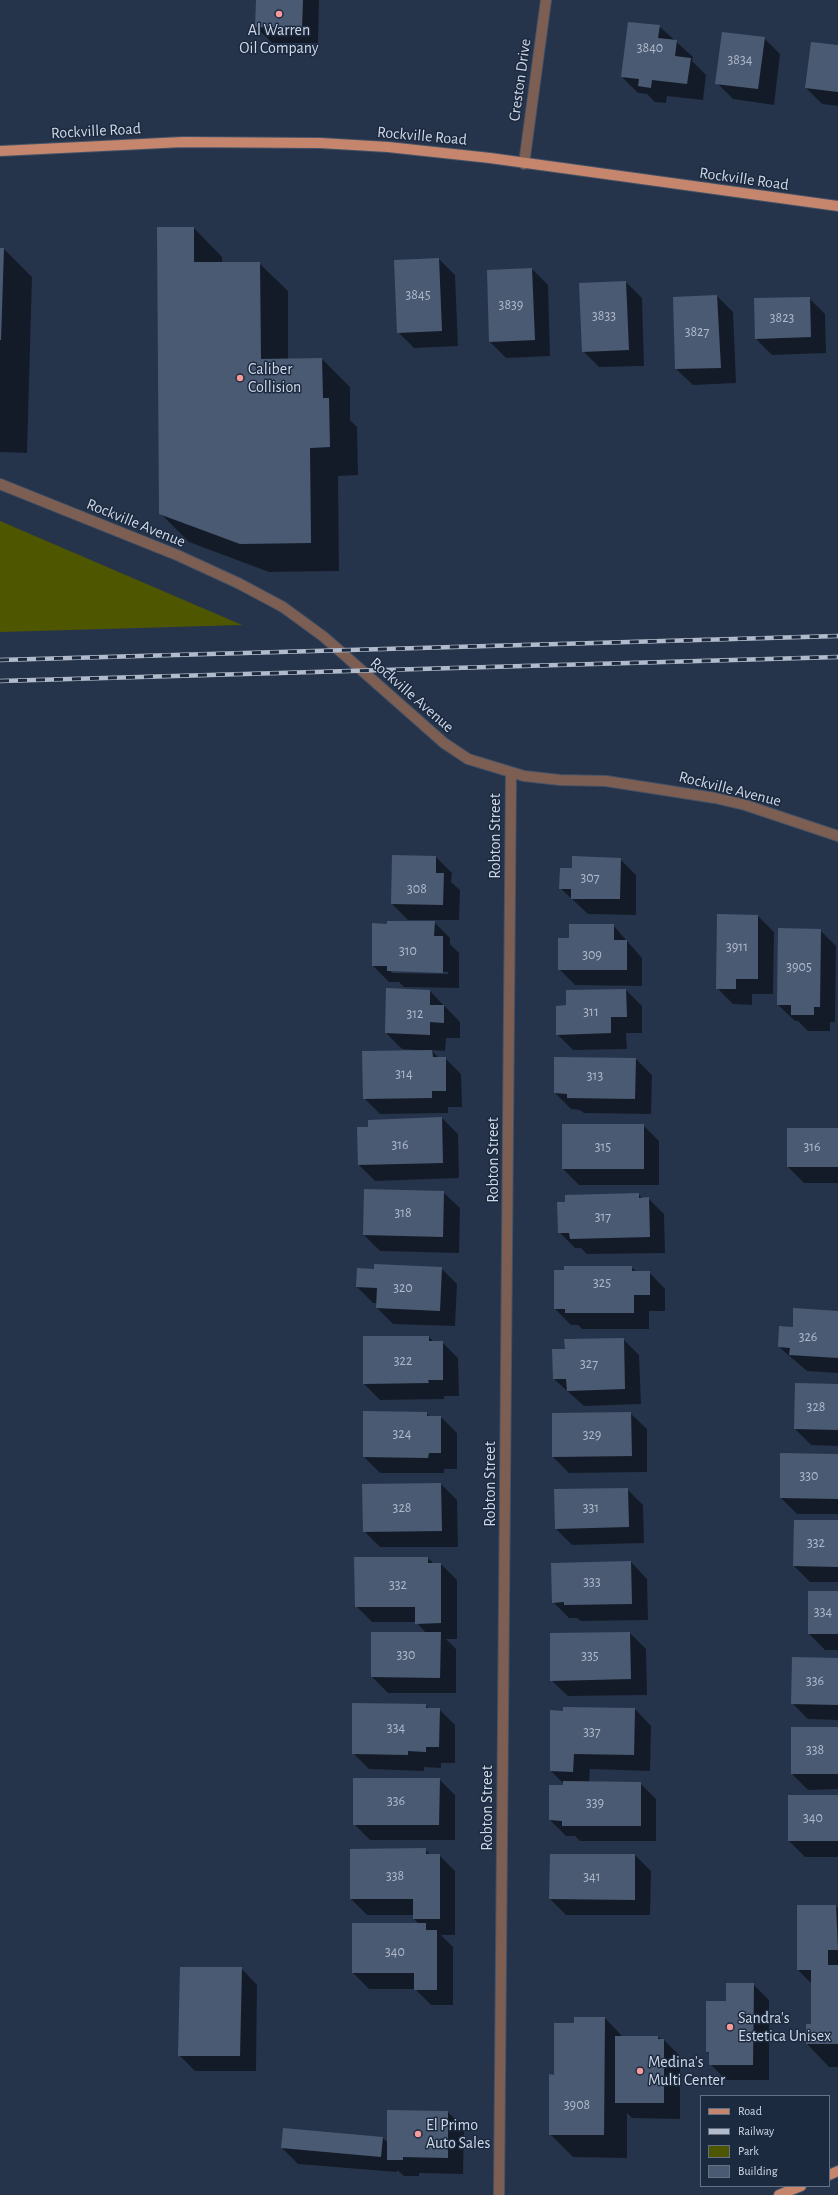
<!DOCTYPE html>
<html>
<head>
<meta charset="utf-8">
<style>
	body { margin:0 }
	#map { position:relative; width:838px; height:2195px; overflow:hidden; background:#26344b; font-family:"Alegreya Sans",sans-serif }
	canvas { display:block }
	.legend { position:absolute; left:700px; top:2095px; width:130px; height:92px; box-sizing:border-box; background:#1c2a40; border:1px solid #647083; margin:0; padding:5px 7px; list-style:none; font-size:12px; color:#cfd8e7 }
	.legend li { display:flex; align-items:center; gap:8px; height:20px }
	.legend b { width:20px; border:1px solid #647083 }
</style>
</head>
<body>
<div id="map">
<canvas width="838" height="2195"></canvas>
<ul class="legend">
<li><b style="height:5px;background:#c5866d"></b>Road</li>
<li><b style="height:5px;background:#b1bbcb"></b>Railway</li>
<li><b style="height:11px;background:#4f5600"></b>Park</li>
<li><b style="height:11px;background:#4b5a73"></b>Building</li>
</ul>
</div>
<script>
const context = document.querySelector('canvas').getContext('2d');
context.lineJoin = 'round';
function fillPath(path, color) { context.fillStyle = color; context.fill(path, 'evenodd'); }
function stroke(path, color, width, dash) { context.strokeStyle = color; context.lineWidth = width; context.lineCap = dash ? 'butt' : 'round'; context.setLineDash(dash || []); context.stroke(path); }
function label(font, color, halo, rows, align = 'center') {
  context.font = font + ' "Alegreya Sans",sans-serif'; context.lineWidth = 3; context.setLineDash([]); context.textBaseline = 'middle'; context.strokeStyle = halo; context.fillStyle = color; for (const [text, x, y, turn = 0] of rows) {
    context.save(); context.translate(x, y); context.rotate((+turn || 0) * Math.PI / 180); context.textAlign = isNaN(turn) ? turn : align; if (halo) context.strokeText(text, 0, 0); context.fillText(text, 0, 0); context.restore();
  }
}
const green = new Path2D(`
	M0 521 242 625 0 632Z`);
const shadow = new Path2D(`
	M257 0H319L318 43H272L256 27Z
	M659 26 693 57 692 61 706 75 703 100 667 96 666 103 655 102 647 94 638 93 622 77Z
	M764 38 780 54 774 105 733 99 717 83Z
	M838 46V106L822 104 806 88Z
	M194 228 222 257V263H259L288 291V359H322L350 387V420L357 427 358 475 338 476 339 571 269 572 189 542 160 513Z
	M0 249H4L32 277 27 453 0 452Z
	M439 259 455 275 458 346 414 348 398 332Z
	M532 269 548 285 550 356 506 358 490 342Z
	M626 282 642 298 644 366 599 367 583 351Z
	M717 296 733 312 736 383 693 385 676 369 674 298Z
	M809 298 825 314 826 353 772 355 756 339Z
	M436 857 452 873 451 882 460 890 459 920H408L392 904Z
	M620 859 636 875V915L588 914 560 888 573 869Z
	M758 916 774 932 773 994H752V1005L733 1004 717 988Z
	M434 922 450 938V944L459 953V988L404 987 399 982H389L373 966 388 925ZM390 970 448 972V974L392 973Z
	M613 925 642 958V986L575 985 559 969 570 939Z
	M820 930 836 946 835 1022H830V1031H808L798 1021H795L778 1005Z
	M626 990 642 1006V1033H626L627 1049 573 1050 557 1034 567 1006Z
	M430 991 460 1022V1038H446L445 1051 431 1050 439 1058H445L461 1074 462 1107H448V1113L380 1114 364 1098 416 1051V1050L402 1049 386 1033Z
	M636 1059 652 1075 651 1114 584 1113 580 1110 571 1109 555 1093Z
	M442 1118 458 1134 459 1178 375 1181 358 1164Z
	M643 1125 659 1141V1185H579L563 1169Z
	M838 1129V1183H804L788 1167Z
	M443 1192 460 1208 459 1253 380 1251 364 1235Z
	M638 1194 642 1198H648L664 1214 665 1253 587 1254 581 1248H575L559 1232Z
	M631 1267 637 1272H649L665 1289V1311H649V1329H582L578 1325H571L555 1309Z
	M441 1268 457 1284 455 1326 393 1324 377 1308V1303H373L357 1287 375 1270Z
	M838 1312V1373L807 1371 779 1347 794 1328Z
	M429 1337 434 1342H442L458 1358 459 1396H444V1399L380 1400 364 1384Z
	M623 1339 639 1355 641 1404 584 1406 554 1379 566 1350Z
	M838 1385V1446L811 1445 795 1429Z
	M426 1413 430 1417H441L457 1433V1469H444V1473H380L364 1457Z
	M630 1413 647 1429V1472L569 1473 553 1457Z
	M838 1455V1514H797L781 1498Z
	M441 1484 457 1500 458 1547H380L364 1531Z
	M627 1489 643 1505 644 1543 572 1545 556 1529Z
	M838 1521V1582H810L794 1566Z
	M428 1558 434 1564H441L457 1580V1639H446L456 1649V1693H388L372 1677 426 1633 416 1622H372L356 1606Z
	M631 1562 647 1579 648 1620 581 1621 577 1618H569L553 1602Z
	M838 1592V1650H825L809 1634Z
	M630 1633 646 1649 647 1695 568 1696 551 1680V1634Z
	M838 1659V1720L808 1719 792 1703Z
	M425 1705 429 1709H439L455 1725V1763H441V1768L424 1767V1771L369 1769 353 1753Z
	M635 1709 651 1726 650 1771 590 1769 589 1782 640 1783 656 1799V1841H580L575 1836H566L550 1820 564 1784 551 1771Z
	M838 1728V1789L808 1790 792 1774Z
	M439 1779 455 1795V1840H370L354 1824Z
	M838 1796V1857H805L789 1841Z
	M425 1849 430 1855H439L455 1871V1935H441L453 1947V2005H431L415 1989H369L353 1973V1924H419L414 1919V1915H367L351 1899Z
	M635 1855 651 1871 650 1915H566L550 1899Z
	M798 1906H836L838 1908V2067H829L807 2044 812 2025V1984L798 1970Z
	M241 1968 257 1985 256 2071H195L179 2055Z
	M753 1984 769 2000V2080H726L710 2064V2054L707 2052 727 2002Z
	M605 2018 623 2037H658L664 2040 680 2056V2119L632 2118 627 2113V2158L573 2157 550 2134 555 2076 575 2024Z
	M388 2111 448 2112 464 2128 463 2174 419 2173V2176H404L397 2170V2172L298 2164 282 2148 383 2138 388 2143Z`);
const building = new Path2D(`
	M256 0H303L302 28 255 27Z
	M628 22 660 25 658 38 677 40 675 56 691 58 687 84 652 80 651 88 638 86 639 79 621 77Z
	M722 32 765 37 758 89 715 84Z
	M811 42 838 45V92L805 88Z
	M157 227H194V262H260L261 359 322 358 323 398H329L330 447 310 448 311 543 240 544 159 514Z
	M0 248H4L1 340H0Z
	M439 258 442 331 397 333 394 260Z
	M532 268 535 340 489 342 487 270Z
	M626 281 629 350 582 352 579 283Z
	M717 295 721 368 675 369 673 297Z
	M810 297 811 337 755 339 754 298Z
	M392 855 436 856V873H444L443 905 391 904Z
	M572 856 621 858 620 899H571V889H559L560 868H572Z
	M717 914 758 915V979H736V989H716Z
	M387 921H435L434 936H443V973L387 971V966H372V923L387 924Z
	M569 924H614V940H627V970H558V938H569Z
	M778 928 821 929 820 1007H814V1015H791V1005H777Z
	M386 988 430 990V1005H444V1023L430 1022V1035L385 1033Z
	M626 989 627 1017H611V1033L556 1035V1006L566 1005V990Z
	M432 1050 433 1057H446V1091H432V1098L363 1099 362 1051Z
	M554 1057 636 1058 635 1099 567 1098V1094L554 1093Z
	M442 1117 443 1163 358 1165 357 1127H368V1120Z
	M562 1124H644V1169H562Z
	M787 1128H838V1167H787Z
	M364 1189 444 1191 443 1237 363 1235Z
	M639 1193V1198L649 1197 650 1237 570 1239 569 1233H558L557 1202H565V1195Z
	M374 1264 442 1267 440 1311 376 1308 377 1288 356 1287 357 1268 374 1269Z
	M564 1266H632V1271H650V1295H634V1313H565V1309H554V1270H564Z
	M793 1308 838 1311V1358L789 1355 790 1348 778 1347 779 1326 793 1327Z
	M363 1336H429V1341H443V1380H428L429 1383 363 1384Z
	M624 1338 625 1389 567 1391 566 1379H553L552 1349H565L564 1339Z
	M795 1383 838 1384V1430L794 1429Z
	M363 1411 427 1412V1416H441V1453H429L428 1458 363 1457Z
	M631 1412 632 1456 552 1457V1413Z
	M780 1453 838 1454V1499L780 1498Z
	M441 1483 442 1531 363 1532 362 1484Z
	M628 1488 629 1527 555 1529 554 1489Z
	M794 1520H838V1567L793 1566Z
	M354 1557H428V1563H441V1623L415 1624V1607H355Z
	M631 1561 632 1604 564 1605V1602L552 1603 551 1563Z
	M808 1591H838V1634H808Z
	M371 1632H441L440 1678 371 1677Z
	M630 1632 631 1679 550 1681V1633Z
	M792 1657 838 1658V1705L791 1704Z
	M352 1703 426 1704V1708H440L439 1747H426V1752L408 1751V1755L352 1754Z
	M563 1707 635 1708 634 1755 574 1754 573 1772 550 1771V1710L563 1711Z
	M791 1727H838V1774H791Z
	M353 1778H440L439 1825H353Z
	M563 1781 641 1782V1826H562V1821L549 1820V1785H563Z
	M788 1795H838V1841H788Z
	M426 1848V1854H440V1919H413V1899H350V1849Z
	M550 1854H635V1900L549 1899Z
	M797 1905H836L838 1950H828V1965H838V2044H806V2024H811V1970H797Z
	M352 1923H426V1930H437V1990H414V1973H352Z
	M180 1967H242L240 2056H178Z
	M726 1983H754L753 2065H709V2052H706V2001H726Z
	M574 2017H605L604 2135H549V2074L554 2075V2023H574Z
	M615 2036H658V2039H664V2103H615Z
	M387 2110 448 2111V2158L403 2157V2160H387Z
	M283 2128 383 2137 381 2157 281 2148Z`);
const minor = new Path2D(`
	M524 164 546 0
	M0 484 177 555 238 583 283 607 324 637 444 743 468 759 524 776 560 780 606 781 715 798 745 805 838 836
	M499 2195 511 773`);
const major = new Path2D(`
	M0 151 183 142 320 143 388 147 490 158 838 206
	M829 2175 838 2171
	M779 2195 801 2186`);
const rail = new Path2D(`
	M0 660 838 636
	M0 681 838 657`);
const markers = [
	[279,14,4,"#f59b9a"],
	[240,378,4,"#f59b9a"],
	[730,2027,4,"#f59b9a"],
	[640,2071,4,"#f59b9a"],
	[418,2134,4,"#f59b9a"]
];
const numberNames = [
	["3840",650,48],
	["3834",740,60],
	["3845",418,295],
	["3839",511,305],
	["3833",604,316],
	["3823",782,318],
	["3827",697,332],
	["307",590,878],
	["308",417,889],
	["3911",737,947],
	["310",408,951],
	["309",592,955],
	["3905",799,967],
	["311",591,1012],
	["312",415,1014],
	["314",404,1074],
	["313",595,1076],
	["316",400,1145],
	["315",603,1147],
	["316",812,1147],
	["318",403,1213],
	["317",603,1217],
	["325",602,1283],
	["320",403,1288],
	["326",808,1337],
	["322",403,1361],
	["327",589,1364],
	["328",816,1407],
	["324",402,1434],
	["329",592,1435],
	["330",809,1476],
	["328",402,1508],
	["331",591,1508],
	["332",816,1543],
	["333",592,1582],
	["332",398,1585],
	["334",823,1612],
	["330",406,1655],
	["335",590,1656],
	["336",815,1681],
	["334",396,1728],
	["337",592,1732],
	["338",815,1750],
	["336",396,1801],
	["339",595,1803],
	["340",813,1818],
	["338",395,1876],
	["341",592,1877],
	["340",395,1952],
	["3908",577,2105]
];
const poiNames = [
	["Al Warren",279,30,"center"],
	["Oil Company",279,48,"center"],
	["Caliber",248,369],
	["Collision",248,387],
	["Sandra's",738,2018],
	["Estetica Unisex",738,2036],
	["Medina’s",648,2062],
	["Multi Center",648,2080],
	["El Primo",426,2125],
	["Auto Sales",426,2143]
];
const streetNames = [
	["Creston Drive",520,80,-82],
	["Rockville Road",96,131,-3],
	["Rockville Road",422,136,5],
	["Rockville Road",744,179,8],
	["Rockville Avenue",136,523,22],
	["Rockville Avenue",412,695,41],
	["Rockville Avenue",730,789,14],
	["Robton Street",495,836,-90],
	["Robton Street",493,1160,-90],
	["Robton Street",490,1484,-90],
	["Robton Street",487,1808,-90]
];
fillPath(green, '#4f5600');
fillPath(shadow, '#0007');
fillPath(building, '#4b5a73');
stroke(minor, '#445267', 12);
stroke(major, '#445267', 12);
stroke(minor, '#7d5e52', 10);
stroke(major, '#c5866d', 10);
stroke(rail, '#b1bbcb', 4.5);
stroke(rail, '#1c2a40', 3, [9]);
for (const [x, y, r, color] of markers) { const dot = new Path2D(); dot.arc(x, y, r, 0, 2 * Math.PI); context.fillStyle = color; context.fill(dot); stroke(dot, '#1c2a40', 1.5); }
label('14px', '#aeb8ca', null, numberNames);
label('16px', '#cfd8e7', '#1c2a40', poiNames, 'left');
label('16px', '#cfd8e7', '#1c2a40', streetNames);
</script>
</body>
</html>
